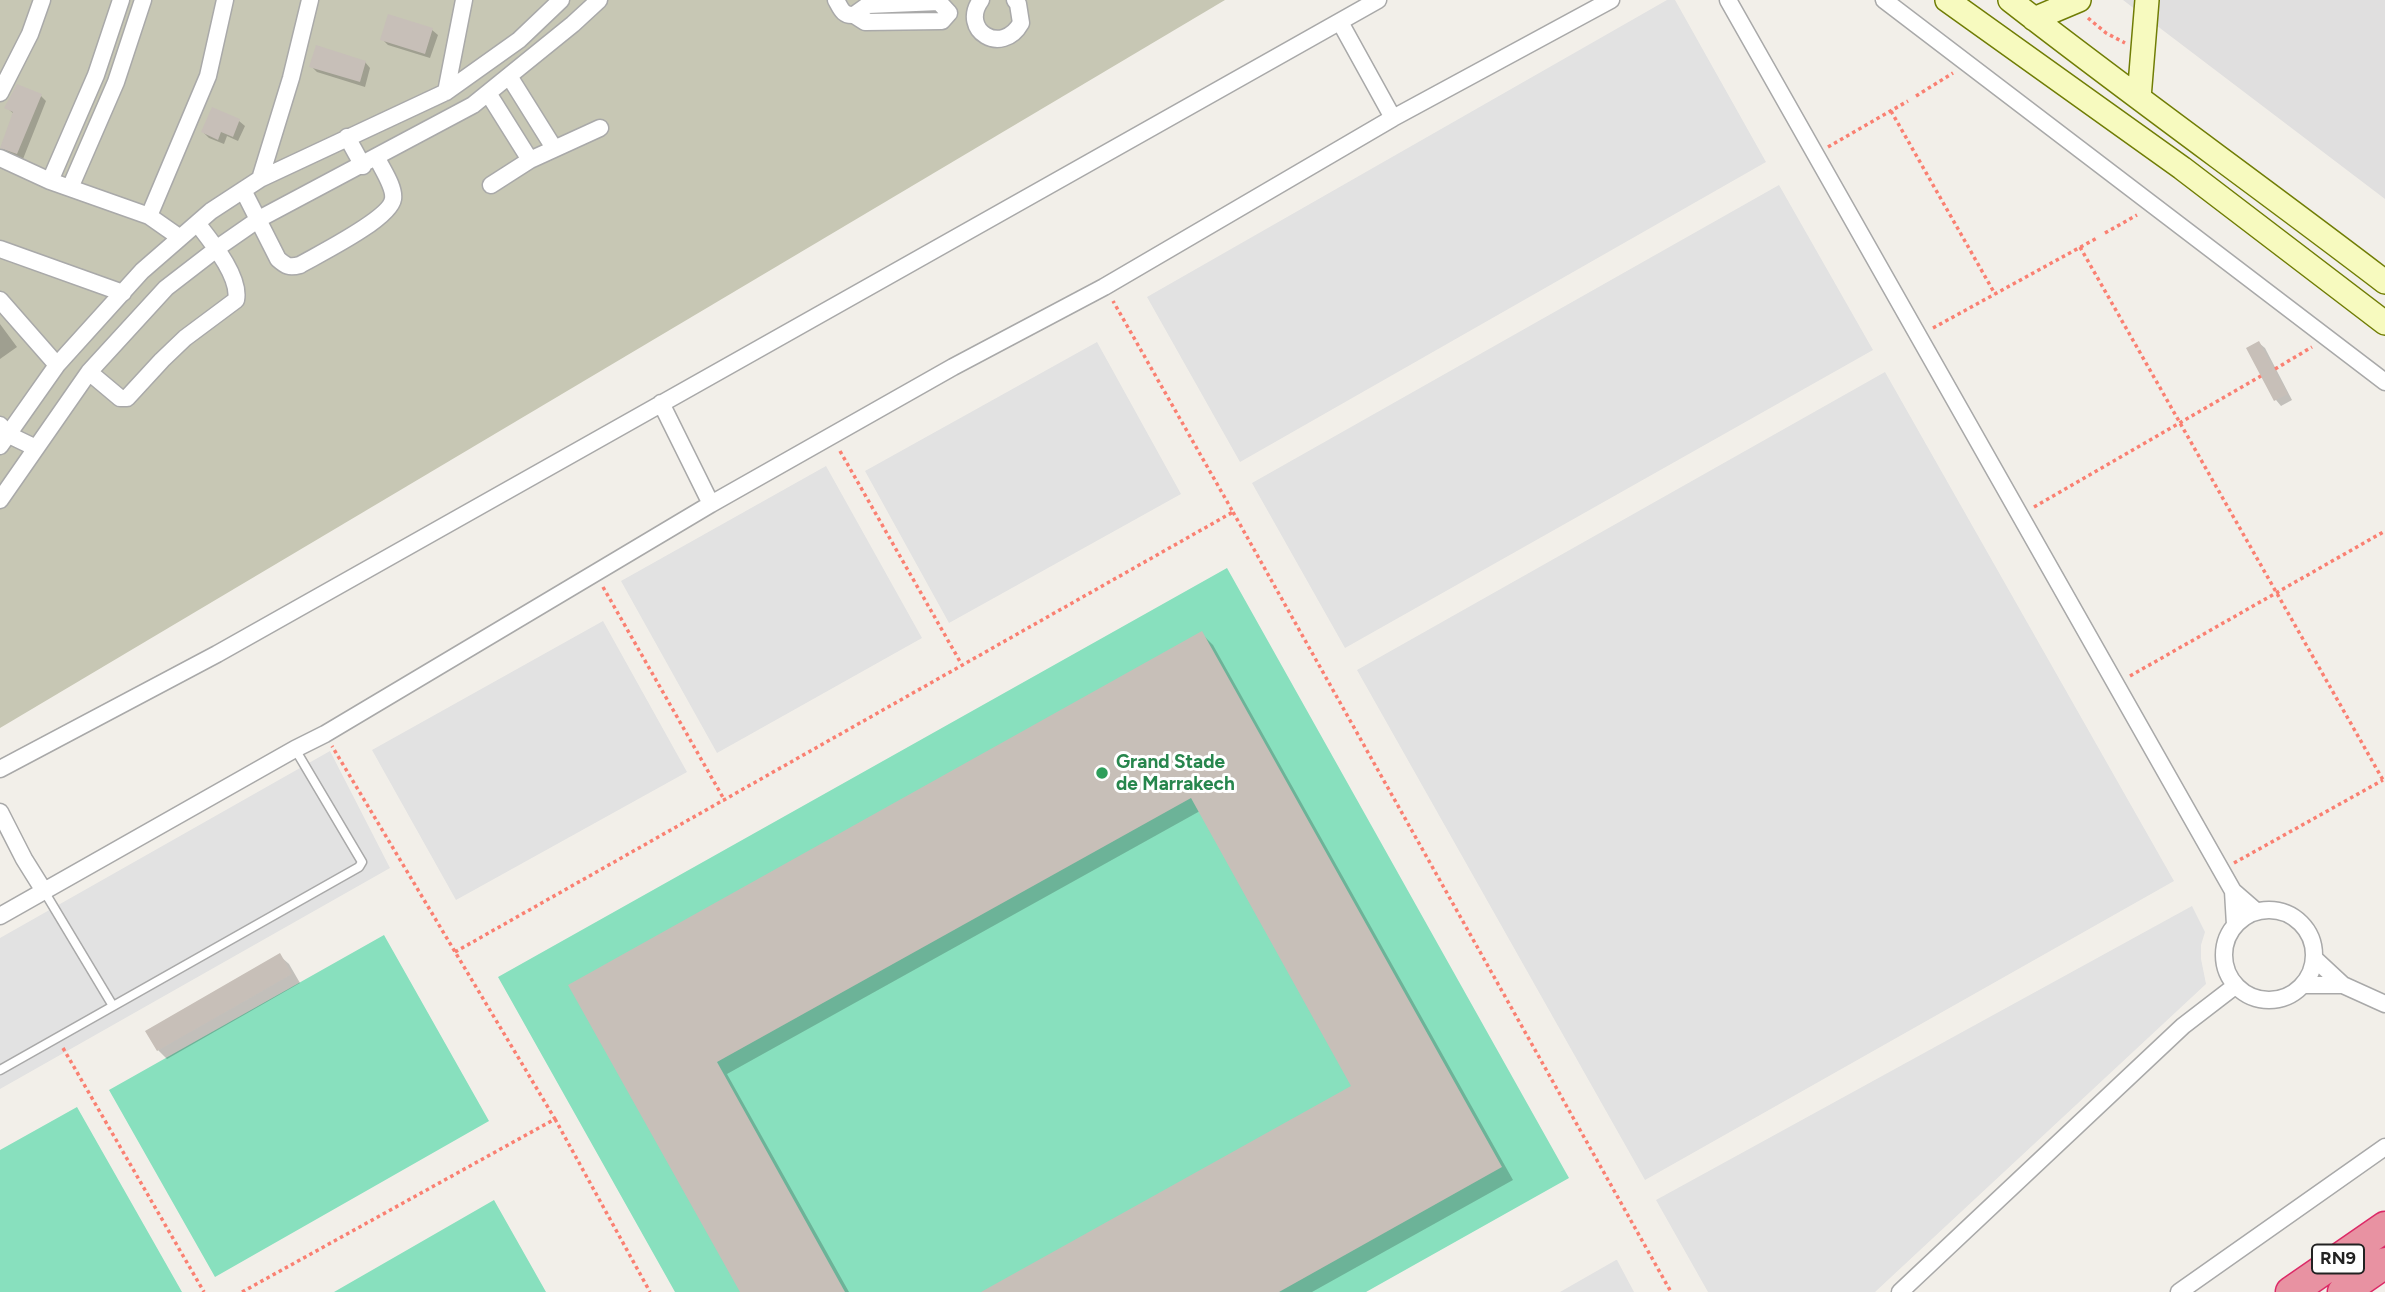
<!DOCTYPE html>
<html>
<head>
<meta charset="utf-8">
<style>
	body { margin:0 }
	canvas { display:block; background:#f2efe9 }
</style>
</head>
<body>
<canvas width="2385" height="1292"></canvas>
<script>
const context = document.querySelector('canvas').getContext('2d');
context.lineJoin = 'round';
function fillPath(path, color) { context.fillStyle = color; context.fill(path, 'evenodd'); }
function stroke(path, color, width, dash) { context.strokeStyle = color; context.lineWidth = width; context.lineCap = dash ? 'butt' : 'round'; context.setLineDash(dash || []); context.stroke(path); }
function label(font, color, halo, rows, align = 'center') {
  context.font = font + ' Figtree,sans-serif'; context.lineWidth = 6; context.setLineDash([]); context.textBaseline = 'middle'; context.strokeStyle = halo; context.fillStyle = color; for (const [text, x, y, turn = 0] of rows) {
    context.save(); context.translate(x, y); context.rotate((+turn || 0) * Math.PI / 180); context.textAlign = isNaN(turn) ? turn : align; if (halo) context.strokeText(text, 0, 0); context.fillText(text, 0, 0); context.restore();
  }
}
const residential = new Path2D(`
	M2123 0H2385V199Z`);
const construction = new Path2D(`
	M0 0H1225L0 728Z`);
const pitch = new Path2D(`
	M1227 568 1569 1178 1366 1292H675L498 977Z
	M384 935 489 1121 215 1277 109 1090Z
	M77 1107 182 1292H0V1150Z
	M494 1200 546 1292H334Z`);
const parking = new Path2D(`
	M1667 0H1675L1766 162 1240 462 1147 297Z
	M1779 185 1873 350 1345 648 1252 483Z
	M1097 342 1181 494 949 623 865 471Z
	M1885 372 2174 881 1645 1180 1357 670Z
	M826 466 922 638 717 753 621 581Z
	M603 621 687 772 456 900 372 750Z
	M330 751 390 868 0 1089V938Z
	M2192 906 2205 932 2201 945V959L2206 984 1875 1292H1708L1656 1200Z
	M1617 1260 1634 1292H1560L1616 1260Z`);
const shadow = new Path2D(`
	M432 30 438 35 430 58 388 45 382 39Z
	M365 62 370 68 365 87 317 72 311 66Z
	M41 96 46 101 23 159 6 152 1 147 14 114 6 107Z
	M239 121 245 126 238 141 227 136 224 144 209 138 203 132Z
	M0 324 17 347 0 359Z
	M2259 343 2265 348 2292 400 2281 406 2276 400 2248 348Z
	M1201 633 1213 645 1513 1180 1312 1292H984L1353 1087 1200 811 727 1074 849 1292H742L571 986Z
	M280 956 289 964 300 983 167 1059 158 1050 148 1031Z`);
const building = new Path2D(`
	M388 14 433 28 425 54 380 40Z
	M316 45 366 61 360 82 309 67Z
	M17 84 42 94 17 154 0 148 13 112 4 108Z
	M212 107 240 119 233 137 221 132 218 140 201 132Z
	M2259 341 2288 394 2274 401 2246 348Z
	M1202 631 1502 1167 1279 1292H981L1351 1086 1191 798 717 1062 845 1292H740L568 985Z
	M280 953 292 974 157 1051 145 1031Z`);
const path = new Path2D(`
	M2088 18 2106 33 2125 43
	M1916 96 1953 73
	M1891 111 1995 294
	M1828 147 1908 101
	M2105 233 2137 215
	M2080 247 2383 780
	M1933 328 2097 238
	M2275 369 2312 347
	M840 451 962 665
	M2034 507 2261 376
	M1233 512 1671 1292
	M603 587 725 801
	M2130 676 2385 531
	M2234 863 2383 780
	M455 952 1233 512 1113 301
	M63 1048 204 1292
	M555 1119 650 1292
	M242 1292 555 1119 332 746`);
const lane = new Path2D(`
	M44 891 113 1006
	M0 1070 359 867 362 862 295 749`);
const street = new Path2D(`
	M836 0C841 9 843 16 854 15L865 22 942 21 949 13
	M981 0C959 30 1002 57 1021 23L1018 4 1015 0
	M1728 0 2233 891
	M1884 0 2385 382
	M854 15 868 5 939 2 949 13
	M1340 22 1393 118
	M509 76 554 148
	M446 92 464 0
	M0 93 30 34 42 0
	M488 93 530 160
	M347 137 363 166
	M0 158 50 181 149 216 179 237
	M260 179 291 78 310 0
	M50 181 96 75 121 0
	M491 185 530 160 600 128
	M70 188 116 82 143 0
	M243 190 278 259C286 266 289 268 300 265 319 254 390 219 393 199 395 187 382 169 377 158
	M149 216 208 76 225 0
	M0 249 123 293
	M0 300 57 365
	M89 372 120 398H127L162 360 185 338 236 300C241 277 210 240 197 223
	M661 403 711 504
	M0 425 9 435 36 448
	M0 446 57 365 142 271 211 211 260 179 446 92 519 40 561 0
	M0 500 89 372 166 288 223 244 259 219 473 105 573 24 599 0
	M0 769 217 654 1378 0
	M0 812 24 859 44 891
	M2224 955a45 45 0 1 1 90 0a45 45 0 1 1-90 0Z
	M0 916 295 749 325 734 711 504 953 367 1104 287 1393 118 1611 0
	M2235 925 2233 891 2256 911
	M2304 985H2343L2315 959
	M2343 985 2385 1004
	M1900 1292 2183 1026 2235 986
	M2179 1292 2385 1147`);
const secondary = new Path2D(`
	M1947 0 2182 168 2385 323
	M2010 0C2133 96 2261 187 2385 282
	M2034 19 2079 0
	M2139 98 2147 0`);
const highway = new Path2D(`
	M2291 1292 2385 1227
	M2343 1292 2385 1263`);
const markers = [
	[1102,773,7,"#2e9e5b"]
];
const shields = [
	[2338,1259,52]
];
const shieldNames = [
	["RN9",2338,1259]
];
const leisureNames = [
	["Grand Stade",1116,762],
	["de Marrakech",1116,784]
];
fillPath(residential, '#e0dfdf');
fillPath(construction, '#c7c7b4');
fillPath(pitch, '#88e0be');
fillPath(parking, '#e2e2e2');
fillPath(shadow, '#0003');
fillPath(building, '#c7bfb8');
stroke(lane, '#a9a9a9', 11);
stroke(street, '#a9a9a9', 19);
stroke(secondary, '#707d05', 26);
stroke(highway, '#dc2a67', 33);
stroke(path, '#fa8072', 3.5, [3.5, 3.5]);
stroke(lane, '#fff', 8);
stroke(street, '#fff', 16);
stroke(secondary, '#f7fabf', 23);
stroke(highway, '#e892a2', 30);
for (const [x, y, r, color] of markers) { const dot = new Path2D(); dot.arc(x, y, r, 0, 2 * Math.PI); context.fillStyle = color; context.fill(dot); stroke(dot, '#fff', 2.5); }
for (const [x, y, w] of shields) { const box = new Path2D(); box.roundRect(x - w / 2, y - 14.5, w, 29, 5); context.fillStyle = '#fff'; context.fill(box); stroke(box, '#222', 2); }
label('bold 18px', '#222', null, shieldNames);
label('bold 19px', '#27864d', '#fff', leisureNames, 'left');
</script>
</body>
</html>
